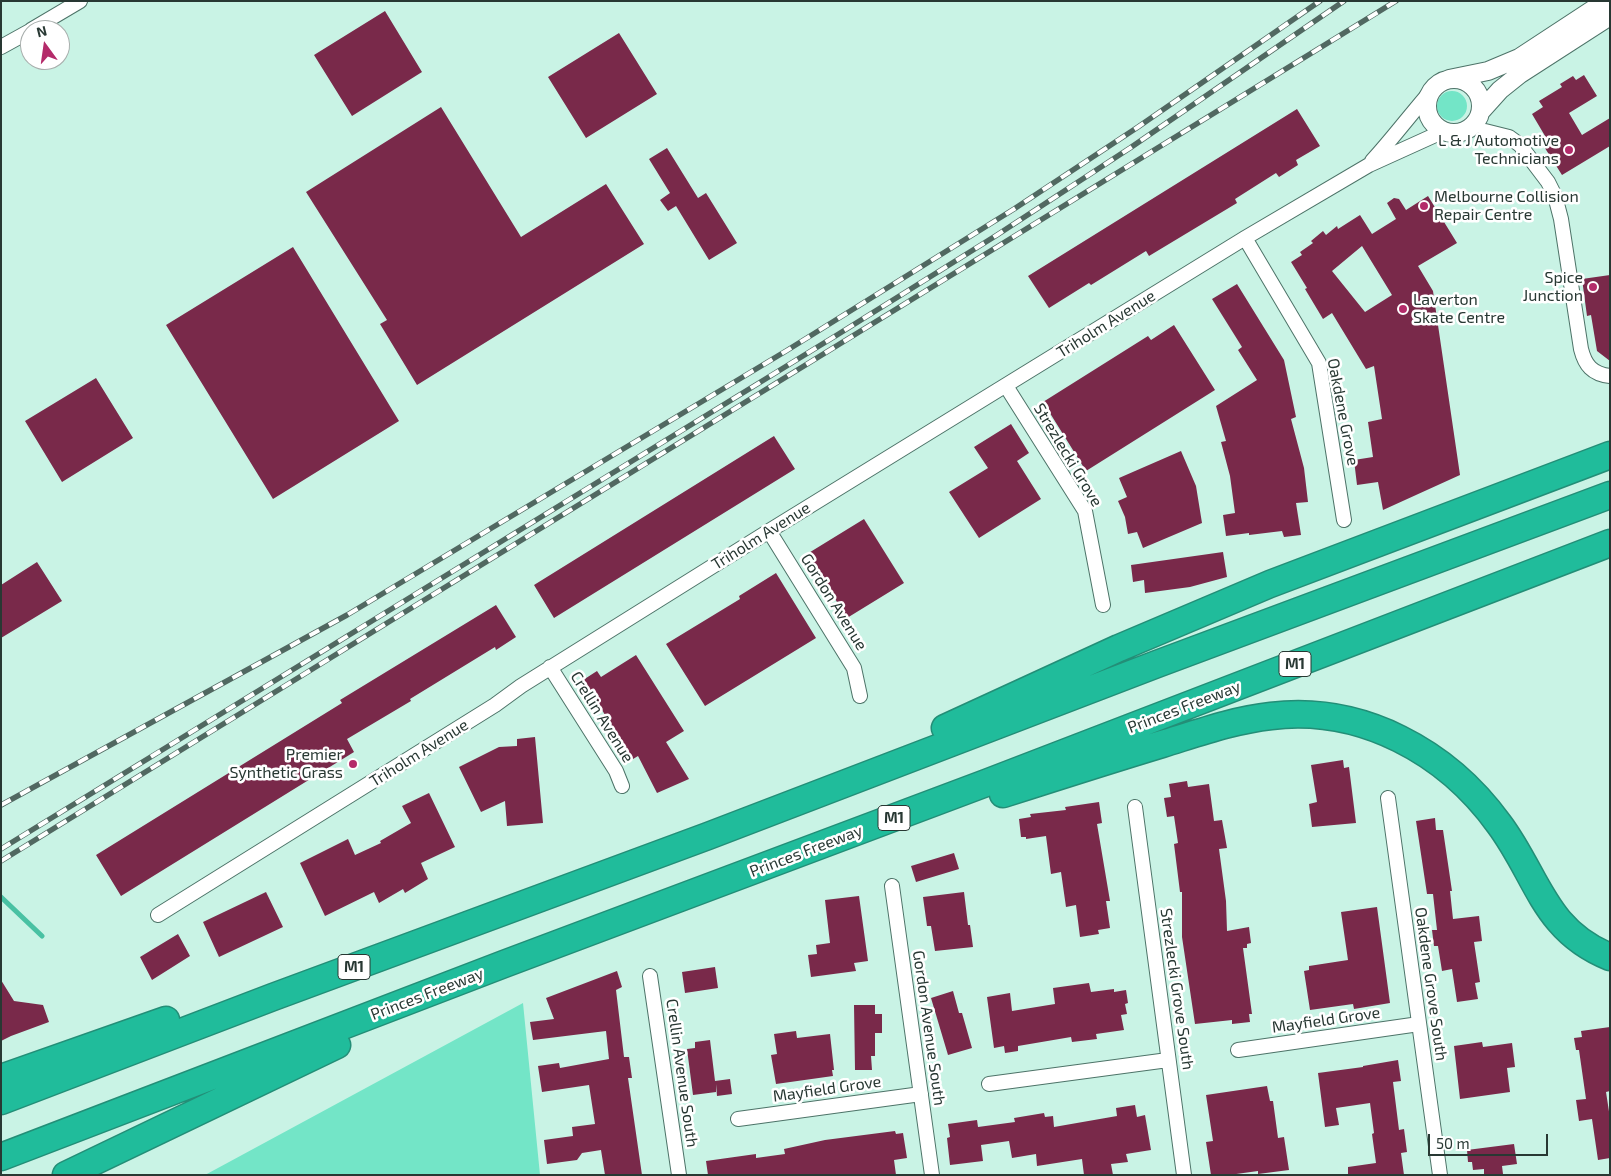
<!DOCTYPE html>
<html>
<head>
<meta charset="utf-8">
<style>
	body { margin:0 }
	#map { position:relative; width:1611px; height:1176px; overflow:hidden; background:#c9f3e5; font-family:"Exo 2",sans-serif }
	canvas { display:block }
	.frame { position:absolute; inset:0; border:2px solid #283833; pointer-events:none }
	.north { position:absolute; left:20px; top:20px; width:50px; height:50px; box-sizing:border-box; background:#fff; border:1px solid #a9afad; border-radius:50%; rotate:346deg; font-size:14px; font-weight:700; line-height:20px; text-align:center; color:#283833 }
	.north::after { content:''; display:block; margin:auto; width:18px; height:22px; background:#b42b6a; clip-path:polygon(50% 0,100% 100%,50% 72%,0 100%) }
	.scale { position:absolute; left:1428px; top:1134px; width:120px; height:22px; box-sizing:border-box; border:2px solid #283833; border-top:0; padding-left:6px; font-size:15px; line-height:18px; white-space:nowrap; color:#283833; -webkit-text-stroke:4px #fff; paint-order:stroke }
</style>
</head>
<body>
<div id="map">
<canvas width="1611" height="1176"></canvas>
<div class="frame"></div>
<div class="north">N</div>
<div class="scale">50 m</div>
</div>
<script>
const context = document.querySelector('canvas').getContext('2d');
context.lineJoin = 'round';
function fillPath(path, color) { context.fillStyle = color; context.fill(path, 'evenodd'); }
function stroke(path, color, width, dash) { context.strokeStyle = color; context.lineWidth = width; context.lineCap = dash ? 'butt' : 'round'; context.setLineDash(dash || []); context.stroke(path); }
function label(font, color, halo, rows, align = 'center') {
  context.font = font + ' "Exo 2",sans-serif'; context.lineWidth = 5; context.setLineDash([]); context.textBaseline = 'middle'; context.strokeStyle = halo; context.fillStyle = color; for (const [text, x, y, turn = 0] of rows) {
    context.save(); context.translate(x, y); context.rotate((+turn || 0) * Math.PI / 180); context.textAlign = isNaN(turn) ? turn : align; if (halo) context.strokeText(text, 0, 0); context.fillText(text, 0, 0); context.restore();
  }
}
const green = new Path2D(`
	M1437 106a15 15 0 1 1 30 0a15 15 0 1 1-30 0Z
	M523 1003 540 1175H205Z`);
const stream = new Path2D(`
	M1 897 42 936`);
const building = new Path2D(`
	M385 11 422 72 352 116 314 55Z
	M619 33 657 94 586 138 548 77Z
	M1584 75 1597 96 1569 113 1582 135 1610 118V146L1562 175 1543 145 1548 141 1532 114 1543 107 1539 101 1562 87 1560 84 1573 76 1576 80Z
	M441 107 521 237 606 184 644 244 417 385 380 324 387 320 306 192Z
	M1297 109 1320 146 1296 160 1298 165 1279 177 1276 173 1235 199 1237 203 1149 256 1146 251 1091 285 1089 283 1049 308 1028 276Z
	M667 148 698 198 706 193 737 243 709 260 676 206 668 211 660 200 670 193 649 159Z
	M1428 196 1457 243 1418 266 1433 291 1460 475 1383 510 1378 482 1357 485 1354 460 1373 457 1368 422 1382 419 1374 366 1366 369 1332 313 1323 319 1305 289 1307 288 1291 262 1302 255 1300 252 1313 243 1311 241 1323 231 1326 235 1337 226 1338 229 1360 215 1372 234 1396 219 1387 203 1394 198 1399 199 1406 210ZM1362 246 1392 295 1365 312 1332 271Z
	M293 247 399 421 273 499 166 325Z
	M1610 275V361L1597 351 1591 315 1587 316 1582 279Z
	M1237 284 1284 360 1296 417 1291 419 1304 468 1308 502 1296 503 1301 535 1284 537 1282 531 1249 535V533L1226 536 1223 515 1235 513 1230 476 1221 442 1226 441 1216 406 1257 380 1238 350 1242 347 1212 299Z
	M1174 325 1215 390 1086 471 1043 402 1148 336 1151 340Z
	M96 378 133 438 62 482 25 421Z
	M1011 424 1029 453 1017 461 1041 499 979 538 949 492 988 468 974 447Z
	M774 436 795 469 554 618 534 585Z
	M1181 451 1196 486 1202 523 1143 548 1137 532 1128 534 1125 517 1118 501 1127 497 1119 478Z
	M864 519 904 583 847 618 807 554Z
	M1223 552 1227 577 1190 587 1145 593 1144 580 1133 582 1131 565Z
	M37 562 62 601 1 638V585Z
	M776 573 816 638 705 706 666 644 740 599 739 596Z
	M496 605 516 637 496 650 495 647 410 699 411 701 347 739 354 752 121 896 96 855 342 703 340 700Z
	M636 655 684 731 666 742 689 779 657 793 638 756 633 759 583 680 597 671 601 677Z
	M535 737 543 823 507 826 505 801 481 812 459 767 499 747 517 746V739Z
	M1343 760 1344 768 1349 767 1356 823 1312 827 1309 804 1317 802 1311 765Z
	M1187 781 1188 787 1209 784 1214 821 1222 820 1227 848 1219 849 1226 901 1227 931 1249 927 1251 943 1247 944V948H1243L1252 1014H1249L1250 1022 1232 1024V1020L1195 1024 1182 937V892H1180L1174 844 1178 843 1174 816 1167 817 1164 798 1171 797 1169 784Z
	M429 793 455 847 421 863 428 879 405 893 403 889 379 903 374 892 325 916 300 863 348 839 355 855 381 843 380 841 411 823 402 806Z
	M1099 802 1102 823 1097 824 1110 901H1106L1110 928 1098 930 1099 934 1080 937 1076 905 1066 907 1061 872 1051 874 1046 836 1026 839V837H1021L1019 819 1031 817 1030 814 1066 810 1065 807Z
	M1435 818 1436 830H1443L1452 891H1450L1453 919 1479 916 1482 941 1474 942 1480 982 1475 983 1478 999 1457 1002 1452 969 1442 971 1438 946H1434L1432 930H1437L1433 894H1427L1416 821Z
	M954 853 959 869 916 882 911 866Z
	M266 892 283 927 219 957 203 922Z
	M964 892 968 925H970L973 947 935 951 931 926H927L923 897Z
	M859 896 868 961 854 963 856 971 811 977 808 955 817 954 816 945 830 943 825 900Z
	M1377 907 1390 1003 1354 1009 1353 1004 1310 1010 1304 971 1309 970V966L1348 960 1341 912Z
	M178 934 190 956 152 980 140 957Z
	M715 967 718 988 685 993 682 972Z
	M617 971 622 987 616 990 624 1057H629L632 1078H628L642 1175H605L601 1150 582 1153 577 1160 547 1164 544 1140 573 1136 572 1127 595 1124 589 1085 542 1092 538 1066 559 1063 560 1068 609 1059 606 1031 533 1040 530 1022 554 1019 546 998Z
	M1 980 14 1001 43 1005 49 1022 11 1036 1 1041Z
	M1089 983 1091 992 1114 989V992L1126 990 1128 1003 1125 1004 1127 1014 1121 1015 1124 1030 1096 1034 1097 1039 1072 1042 1071 1037 1018 1046V1051L1005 1053 1004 1046 994 1048 987 997 1010 993 1012 1011 1055 1004 1053 988Z
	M953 991 959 1013H962L972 1048 948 1055 931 998Z
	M854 1005H875V1014H882V1033H875V1056H871L872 1070H855Z
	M1610 1027V1091L1606 1092 1610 1118V1158L1598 1160 1592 1119 1579 1121 1576 1100 1586 1099 1579 1050H1576L1574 1038 1582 1037 1581 1031Z
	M796 1031 797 1038 830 1034 834 1070H832L833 1076 776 1084 771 1055 777 1054 774 1034Z
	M710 1040 715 1081 730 1079 732 1094 717 1096 716 1084V1092L693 1095 687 1049 695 1048V1042Z
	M1482 1042 1483 1047 1512 1043 1515 1067 1507 1068 1510 1092 1460 1099 1454 1046Z
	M1398 1060 1401 1081 1393 1082 1399 1130 1404 1129 1407 1152 1401 1153 1404 1175H1348V1167L1376 1163 1372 1134 1374 1133 1370 1103 1336 1108 1339 1125 1325 1127 1318 1073 1363 1067V1066Z
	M1267 1086 1270 1101H1273L1278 1138 1284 1137 1289 1170 1258 1174V1171L1229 1175H1211L1206 1142 1213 1141 1206 1095Z
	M1135 1105 1137 1117 1145 1115 1151 1150 1126 1154 1128 1162 1111 1164 1113 1175H1084L1082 1159 1037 1166 1036 1154 1012 1158 1009 1141 981 1145 983 1161 950 1165 947 1138 950 1137 948 1124 977 1120 978 1127 1015 1122 1014 1118 1044 1113 1045 1117 1053 1116 1054 1127 1117 1116 1116 1108Z
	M895 1131 896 1134 903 1133 907 1158 894 1160 896 1175H708L706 1161 756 1154V1158L785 1154 784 1149 825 1140Z
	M1514 1144 1517 1164 1502 1166 1503 1174 1484 1175V1169L1473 1170 1472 1162H1468L1467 1150Z`);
const minor = new Path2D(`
	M31 30 80 1
	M1 47 30 31
	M1485 131 1509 137 1520 145 1548 182 1555 196 1561 219 1581 349C1585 365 1592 374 1610 376
	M1372 161C1393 138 1411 114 1431 91
	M1245 238 1319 363 1344 520
	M1006 386 1085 511 1103 605
	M769 531 854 668 860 696
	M550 667 616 771 622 786
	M1388 798 1440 1175
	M1135 807 1184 1175
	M892 886 932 1175
	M158 915 495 705 521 686 769 531 1245 238 1369 165 1444 131
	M650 976 679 1175
	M1238 1050 1419 1024
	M989 1084 1168 1060
	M738 1119 921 1094`);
const tertiary = new Path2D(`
	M1427 106a27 27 0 1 1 54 0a27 27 0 1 1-54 0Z
	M1449 79 1488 71 1519 58 1606 1
	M1482 110 1500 90 1520 74 1610 16`);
const motorway = new Path2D(`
	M945 728 1119 648 1270 584 1610 455
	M1003 794C1056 777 1109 760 1162 744 1198 733 1234 720 1271 716 1362 705 1447 752 1499 824 1538 876 1543 930 1610 957
	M1 1078 166 1020
	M1 1101 273 997 708 836 1157 664 1610 495
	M1 1157 504 964 986 783 1610 543
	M66 1175 337 1045`);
const rail = new Path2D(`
	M1 805 347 615 786 351 1014 209 1138 127 1320 1
	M1 849 837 335 997 235 1130 148 1344 1
	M1 861 1396 1`);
const markers = [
	[1569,150,5,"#b42b6a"],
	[1424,206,5,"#b42b6a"],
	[1593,287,5,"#b42b6a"],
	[1403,309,5,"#b42b6a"],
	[353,764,5,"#b42b6a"]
];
const shields = [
	[1295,664,32],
	[894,818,32],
	[354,967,32]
];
const shieldNames = [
	["M1",1295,664],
	["M1",894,818],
	["M1",354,967]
];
const poiNames = [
	["L & J Automotive",1559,141],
	["Technicians",1559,159],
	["Melbourne Collision",1434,197,"left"],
	["Repair Centre",1434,215,"left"],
	["Spice",1583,278],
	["Junction",1583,296],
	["Laverton",1413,300,"left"],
	["Skate Centre",1413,318,"left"],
	["Premier",343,755],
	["Synthetic Grass",343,773]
];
const streetNames = [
	["Triholm Avenue",1106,324,-32],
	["Oakdene Grove",1343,412,79],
	["Strezlecki Grove",1068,455,59],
	["Triholm Avenue",761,536,-32],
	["Gordon Avenue",834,602,58],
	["Princes Freeway",1184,707,-21],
	["Crellin Avenue",602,717,58],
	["Triholm Avenue",419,753,-32],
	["Princes Freeway",806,851,-21],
	["Oakdene Grove South",1431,984,82],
	["Strezlecki Grove South",1177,989,82],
	["Princes Freeway",427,994,-21],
	["Mayfield Grove",1326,1020,-8],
	["Gordon Avenue South",929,1028,82],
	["Crellin Avenue South",682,1073,82],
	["Mayfield Grove",827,1089,-8]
];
fillPath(green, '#73e5c7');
stroke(stream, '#49c1a3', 5);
fillPath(building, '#79294a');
stroke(minor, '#4d7368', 16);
stroke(tertiary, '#4d7368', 20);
stroke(motorway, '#238e77', 29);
stroke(minor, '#fff', 14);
stroke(tertiary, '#fff', 18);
stroke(motorway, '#20bc9b', 26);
stroke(rail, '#516861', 5.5);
stroke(rail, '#fff', 4, [11]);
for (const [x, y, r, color] of markers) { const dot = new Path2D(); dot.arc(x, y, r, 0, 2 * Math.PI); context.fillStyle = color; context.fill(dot); stroke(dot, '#fff', 2); }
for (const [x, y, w] of shields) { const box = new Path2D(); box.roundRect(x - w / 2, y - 12.5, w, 25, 4); context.fillStyle = '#fff'; context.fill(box); stroke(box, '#283833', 1); }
label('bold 15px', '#283833', null, shieldNames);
label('16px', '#283833', '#fff', poiNames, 'right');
label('16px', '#283833', '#fff', streetNames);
</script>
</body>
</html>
